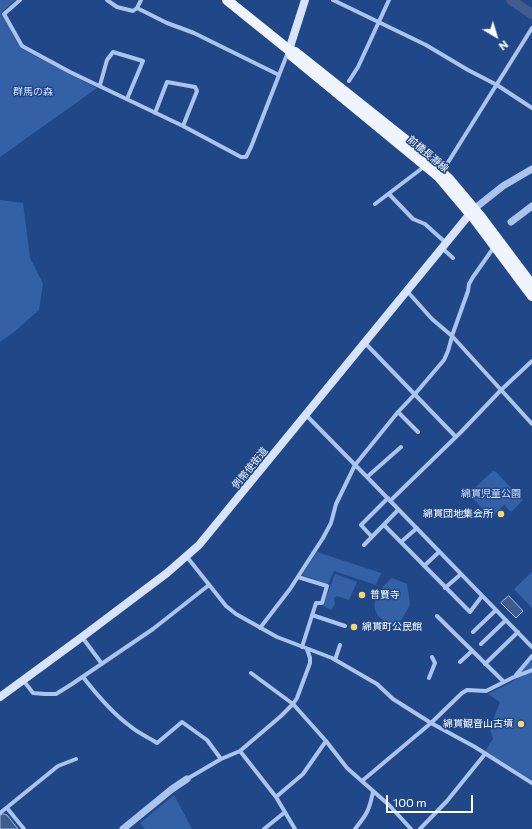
<!DOCTYPE html>
<html>
<head>
<meta charset="utf-8">
<style>
	body { margin:0 }
	#map { position:relative; width:532px; height:829px; overflow:hidden; background:#204889; font-family:Commissioner,sans-serif }
	canvas { display:block }
	.north { position:absolute; left:476px; top:16px; width:40px; height:40px; -webkit-text-stroke:3px #204889; paint-order:stroke; rotate:142deg; font-size:11px; font-weight:700; line-height:16px; text-align:center; color:#fff }
	.north::after { content:''; display:block; margin:auto; width:14px; height:18px; background:#fff; clip-path:polygon(50% 0,100% 100%,50% 72%,0 100%) }
	.scale { position:absolute; left:386px; top:795px; width:87px; height:18px; box-sizing:border-box; border:2px solid #fff; border-top:0; padding-left:5px; font-size:12px; line-height:14px; white-space:nowrap; color:#fff; -webkit-text-stroke:3px #204889; paint-order:stroke }
</style>
</head>
<body>
<div id="map">
<canvas width="532" height="829"></canvas>
<div class="north">N</div>
<div class="scale">100 m</div>
</div>
<script>
const context = document.querySelector('canvas').getContext('2d');
context.lineJoin = 'round';
function fillPath(path, color) { context.fillStyle = color; context.fill(path, 'evenodd'); }
function stroke(path, color, width, dash) { context.strokeStyle = color; context.lineWidth = width; context.lineCap = dash ? 'butt' : 'round'; context.setLineDash(dash || []); context.stroke(path); }
function label(font, color, halo, rows, align = 'center') {
  context.font = font + ' Commissioner,"Noto Sans JP",sans-serif'; context.lineWidth = 3; context.setLineDash([]); context.textBaseline = 'middle'; context.strokeStyle = halo; context.fillStyle = color; for (const [text, x, y, turn = 0] of rows) {
    context.save(); context.translate(x, y); context.rotate((+turn || 0) * Math.PI / 180); context.textAlign = isNaN(turn) ? turn : align; if (halo) context.strokeText(text, 0, 0); context.fillText(text, 0, 0); context.restore();
  }
}
const green = new Path2D(`
	M0 0H15L1 13 20 48 97 88 0 157Z
	M0 200 23 203 30 258 43 284 39 310 14 332 0 342Z
	M493 471 496 472 523 500 511 512 504 505 491 518 469 494V493Z
	M317 552 381 573 376 585 334 571 328 584 302 575Z
	M532 572V608L514 589Z
	M335 574 357 582 349 600 337 596 334 598 335 604 331 610 323 606Z
	M392 578 407 584 410 605 400 622 389 625C385 621 379 618 377 614 369 600 383 586 392 578Z
	M532 657V780L485 751 493 739 490 728 500 702 488 694 514 681 517 675Z
	M174 795 192 829H145L140 823Z`);
const water = new Path2D(`
	M509 596 523 611 516 618 501 603Z
	M3 814 7 815 18 829H0V816Z`);
const river = new Path2D(`
	M511 0 532 14`);
const minor = new Path2D(`
	M20 0 4 14 22 46 70 72 183 126 241 157H246L251 147 288 52
	M107 0 117 7 133 11 137 8 141 0
	M333 0 426 45 468 70 497 85 532 108
	M137 8 167 23 194 33 279 75
	M349 81 358 67 389 0
	M100 85 107 60 113 52 143 61 127 99
	M155 113 167 82 195 87 197 91 183 126
	M442 172 532 28
	M389 194 413 219 425 224 446 243
	M375 204 425 166
	M442 248 453 258
	M407 291 432 319 452 336 532 424
	M365 343 456 437
	M398 412 418 432
	M306 415 367 477 532 647
	M367 477 401 447
	M390 501 461 432 501 390 532 361
	M384 525 470 612 482 596
	M372 537 361 525 388 498
	M401 542 417 528
	M364 545 398 510
	M187 557 226 606 236 614 277 637 332 658 377 684 393 699 431 723 475 747 532 783
	M424 566 439 552
	M298 577 327 586 322 603H316L302 647
	M445 588 461 574
	M312 615 345 626
	M437 616 504 682
	M260 628 290 589 323 538 331 523 336 504 355 465 398 412 415 394 444 360 448 351 453 333 468 291 469 284 473 277 492 250 495 248
	M473 632 496 610
	M82 637 102 664
	M481 644 506 620
	M335 660 340 645
	M460 662 472 651
	M485 664 518 632
	M251 673 293 704 326 741 347 768 389 805 411 829
	M516 675 532 656
	M83 677C97 695 112 713 130 726 138 733 148 737 157 743L182 722 207 740 221 759
	M429 678 435 663 432 657
	M23 680 33 693 45 694H56L72 684 153 629 209 585
	M240 751 276 797 295 829
	M187 779 221 759 240 751 281 716 293 704 297 698 310 663V658L307 649
	M362 781 431 723 462 693 467 690 486 691 514 677 532 670
	M276 797 303 774 326 741
	M7 808 24 829
	M0 813 58 766 76 759
	M264 829 285 812
	M355 829C367 814 369 811 373 792
	M420 829 447 801 485 754`);
const tertiary = new Path2D(`
	M474 209 503 186 532 169
	M511 222 532 206
	M123 829 172 789 187 779`);
const secondary = new Path2D(`
	M289 50 305 0
	M0 697 82 637 167 573 199 545 473 210`);
const primary = new Path2D(`
	M227 0 289 50
	M532 285 481 217 449 179 412 145 295 52 289 50 292 56 439 177 476 221 532 296`);
const markers = [
	[501,514,4,"#f8d76b"],
	[362,595,4,"#f8d76b"],
	[354,627,4,"#f8d76b"],
	[521,724,4,"#f8d76b"]
];
const parkNames = [
	["群馬の森",33,92],
	["綿貫児童公園",491,494]
];
const streetNames = [
	["前橋長瀞線",428,154,40],
	["例幣使街道",250,468,-51]
];
const poiNames = [
	["綿貫団地集会所",493,514],
	["普賢寺",370,595,"left"],
	["綿貫町公民館",362,627,"left"],
	["綿貫観音山古墳",513,724]
];
fillPath(green, '#3461a6');
fillPath(water, '#405c8c');
stroke(water, '#9fbeec', 1);
stroke(river, '#405c8c', 10);
stroke(minor, '#abc4eb', 4);
stroke(tertiary, '#abc4eb', 7);
stroke(secondary, '#d6e3f8', 8);
stroke(primary, '#eff4fe', 10);
for (const [x, y, r, color] of markers) { const dot = new Path2D(); dot.arc(x, y, r, 0, 2 * Math.PI); context.fillStyle = color; context.fill(dot); stroke(dot, '#204889', 1.5); }
label('10px', '#d0e0f8', '#204889', parkNames);
label('10px', '#fff', '#204889', streetNames);
label('10px', '#fff', '#204889', poiNames, 'right');
</script>
</body>
</html>
